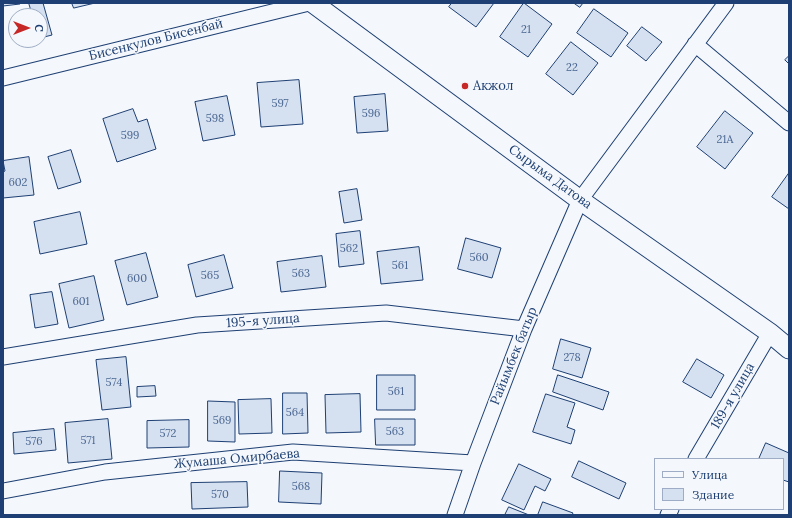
<!DOCTYPE html>
<html>
<head>
<meta charset="utf-8">
<style>
	body { margin:0 }
	#map { position:relative; width:792px; height:518px; overflow:hidden; background:#f4f7fb; font-family:Lora,serif }
	canvas { display:block }
	.frame { position:absolute; inset:0; border:4px solid #1d3f73; pointer-events:none }
	.legend { position:absolute; left:654px; top:458px; width:130px; height:52px; box-sizing:border-box; background:#f4f7fb; border:1px solid #9eadc5; margin:0; padding:5px 7px; list-style:none; font-size:12px; color:#1d3f73 }
	.legend li { display:flex; align-items:center; gap:8px; height:20px }
	.legend b { width:20px; border:1px solid #9eadc5 }
	.north { position:absolute; left:8px; top:8px; width:40px; height:40px; box-sizing:border-box; background:#f4f7fb; border:1px solid #9eadc5; border-radius:50%; rotate:90deg; font-size:11px; font-weight:700; line-height:16px; text-align:center; color:#1d3f73 }
	.north::after { content:''; display:block; margin:auto; width:14px; height:18px; background:#c62828; clip-path:polygon(50% 0,100% 100%,50% 72%,0 100%) }
</style>
</head>
<body>
<div id="map">
<canvas width="792" height="518"></canvas>
<div class="frame"></div>
<ul class="legend">
<li><b style="height:5px;background:#f4f7fb"></b>Улица</li>
<li><b style="height:11px;background:#d5e0f0"></b>Здание</li>
</ul>
<div class="north">С</div>
</div>
<script>
const context = document.querySelector('canvas').getContext('2d');
context.lineJoin = 'round';
function fillPath(path, color) { context.fillStyle = color; context.fill(path, 'evenodd'); }
function stroke(path, color, width, dash) { context.strokeStyle = color; context.lineWidth = width; context.lineCap = dash ? 'butt' : 'round'; context.setLineDash(dash || []); context.stroke(path); }
function label(font, color, halo, rows, align = 'center') {
  context.font = font + ' Lora,serif'; context.lineWidth = 3; context.setLineDash([]); context.textBaseline = 'middle'; context.strokeStyle = halo; context.fillStyle = color; for (const [text, x, y, turn = 0] of rows) {
    context.save(); context.translate(x, y); context.rotate((+turn || 0) * Math.PI / 180); context.textAlign = isNaN(turn) ? turn : align; if (halo) context.strokeText(text, 0, 0); context.fillText(text, 0, 0); context.restore();
  }
}
const building = new Path2D(`
	M3 3H20V4L3 6Z
	M29 3H43L52 35 40 38V16H33Z
	M72 3H95L74 8Z
	M452 3H494L476 27 449 7Z
	M524 3 552 24 528 57 500 37Z
	M574 3H583L580 7Z
	M594 9 628 33 611 57 577 33Z
	M642 27 662 42 646 61 627 46Z
	M571 42 598 63 573 95 546 74Z
	M789 56V64L785 60Z
	M299 80 303 124 261 127 257 83Z
	M385 94 388 131 357 133 354 97Z
	M227 96 235 135 203 141 195 102Z
	M133 109 138 122 147 119 156 149 117 162 103 119Z
	M725 111 753 133 725 169 697 147Z
	M71 150 81 182 58 189 48 157Z
	M29 157 34 195 3 198V172L5 171 3 161Z
	M789 173V209L772 197Z
	M357 189 362 220 344 223 339 192Z
	M80 212 87 244 40 254 34 222Z
	M360 231 364 264 339 267 336 234Z
	M466 238 501 248 492 278 458 269Z
	M419 247 423 280 381 284 377 252Z
	M146 253 158 297 127 305 115 261Z
	M224 255 233 288 196 297 188 265Z
	M322 256 326 287 281 292 277 262Z
	M94 276 104 320 69 328 59 284Z
	M52 292 58 324 35 328 30 295Z
	M561 339 591 348 582 378 553 369Z
	M126 357 131 407 102 410 96 360Z
	M697 359 724 375 711 398 683 382Z
	M377 375H415V410H377Z
	M558 375 609 392 603 410 553 392Z
	M155 386 156 396 137 397V387Z
	M283 393H307L308 433 283 434Z
	M360 394 361 432 326 433 325 395Z
	M546 394 575 403 567 427 575 430 571 444 533 432Z
	M271 399 272 433 239 434 238 400Z
	M208 401 235 402V442L208 441Z
	M108 419 112 459 68 463 65 423Z
	M375 419H415V445H376Z
	M189 420V447L147 448V421Z
	M54 429 56 450 14 454 13 433Z
	M766 443 789 453V482L783 480V459H759Z
	M579 461 626 483 619 499 572 477Z
	M519 464 551 479 545 491 535 486 524 510 502 500Z
	M280 471 322 473 321 504 279 502Z
	M247 482 248 507 192 509 191 483Z
	M543 502 573 513 572 515H538Z
	M509 507 529 515H505Z`);
const minor = new Path2D(`
	M695 44 789 123
	M3 78 309 3
	M3 357 197 325 386 313 524 329
	M696 459 770 333
	M3 491 105 472 293 452 473 463
	M455 515 473 463 524 329 580 200 726 3
	M668 515 671 509`);
const tertiary = new Path2D(`
	M313 3 580 200 770 333 789 349`);
const markers = [
	[465,86,4,"#c62828"]
];
const numberNames = [
	["21",526,30],
	["22",572,68],
	["597",280,104],
	["596",371,114],
	["598",215,119],
	["599",130,136],
	["21А",725,140],
	["602",18,183],
	["562",349,249],
	["560",479,258],
	["561",400,266],
	["563",301,274],
	["565",210,276],
	["600",137,279],
	["601",81,302],
	["278",572,358],
	["574",114,383],
	["561",396,392],
	["564",295,413],
	["569",222,421],
	["563",395,432],
	["572",168,434],
	["571",88,441],
	["576",34,442],
	["568",301,487],
	["570",220,495]
];
const streetNames = [
	["Бисенкулов Бисенбай",156,40,-14],
	["Сырыма Датова",550,177,36],
	["195-я улица",263,321,-4],
	["Райымбек батыр",514,356,-68],
	["189-я улица",733,396,-60],
	["Жумаша Омирбаева",237,459,-5]
];
const poiNames = [
	["Акжол",473,86]
];
fillPath(building, '#d5e0f0');
stroke(building, '#1d3f73', 1);
stroke(minor, '#1d3f73', 17);
stroke(tertiary, '#1d3f73', 21);
stroke(minor, '#f4f7fb', 15);
stroke(tertiary, '#f4f7fb', 19);
for (const [x, y, r, color] of markers) { const dot = new Path2D(); dot.arc(x, y, r, 0, 2 * Math.PI); context.fillStyle = color; context.fill(dot); stroke(dot, '#f4f7fb', 1.5); }
label('11px', '#4b6792', null, numberNames);
label('13px', '#1d3f73', '#f4f7fb', streetNames);
label('13px', '#1d3f73', '#f4f7fb', poiNames, 'left');
</script>
</body>
</html>
